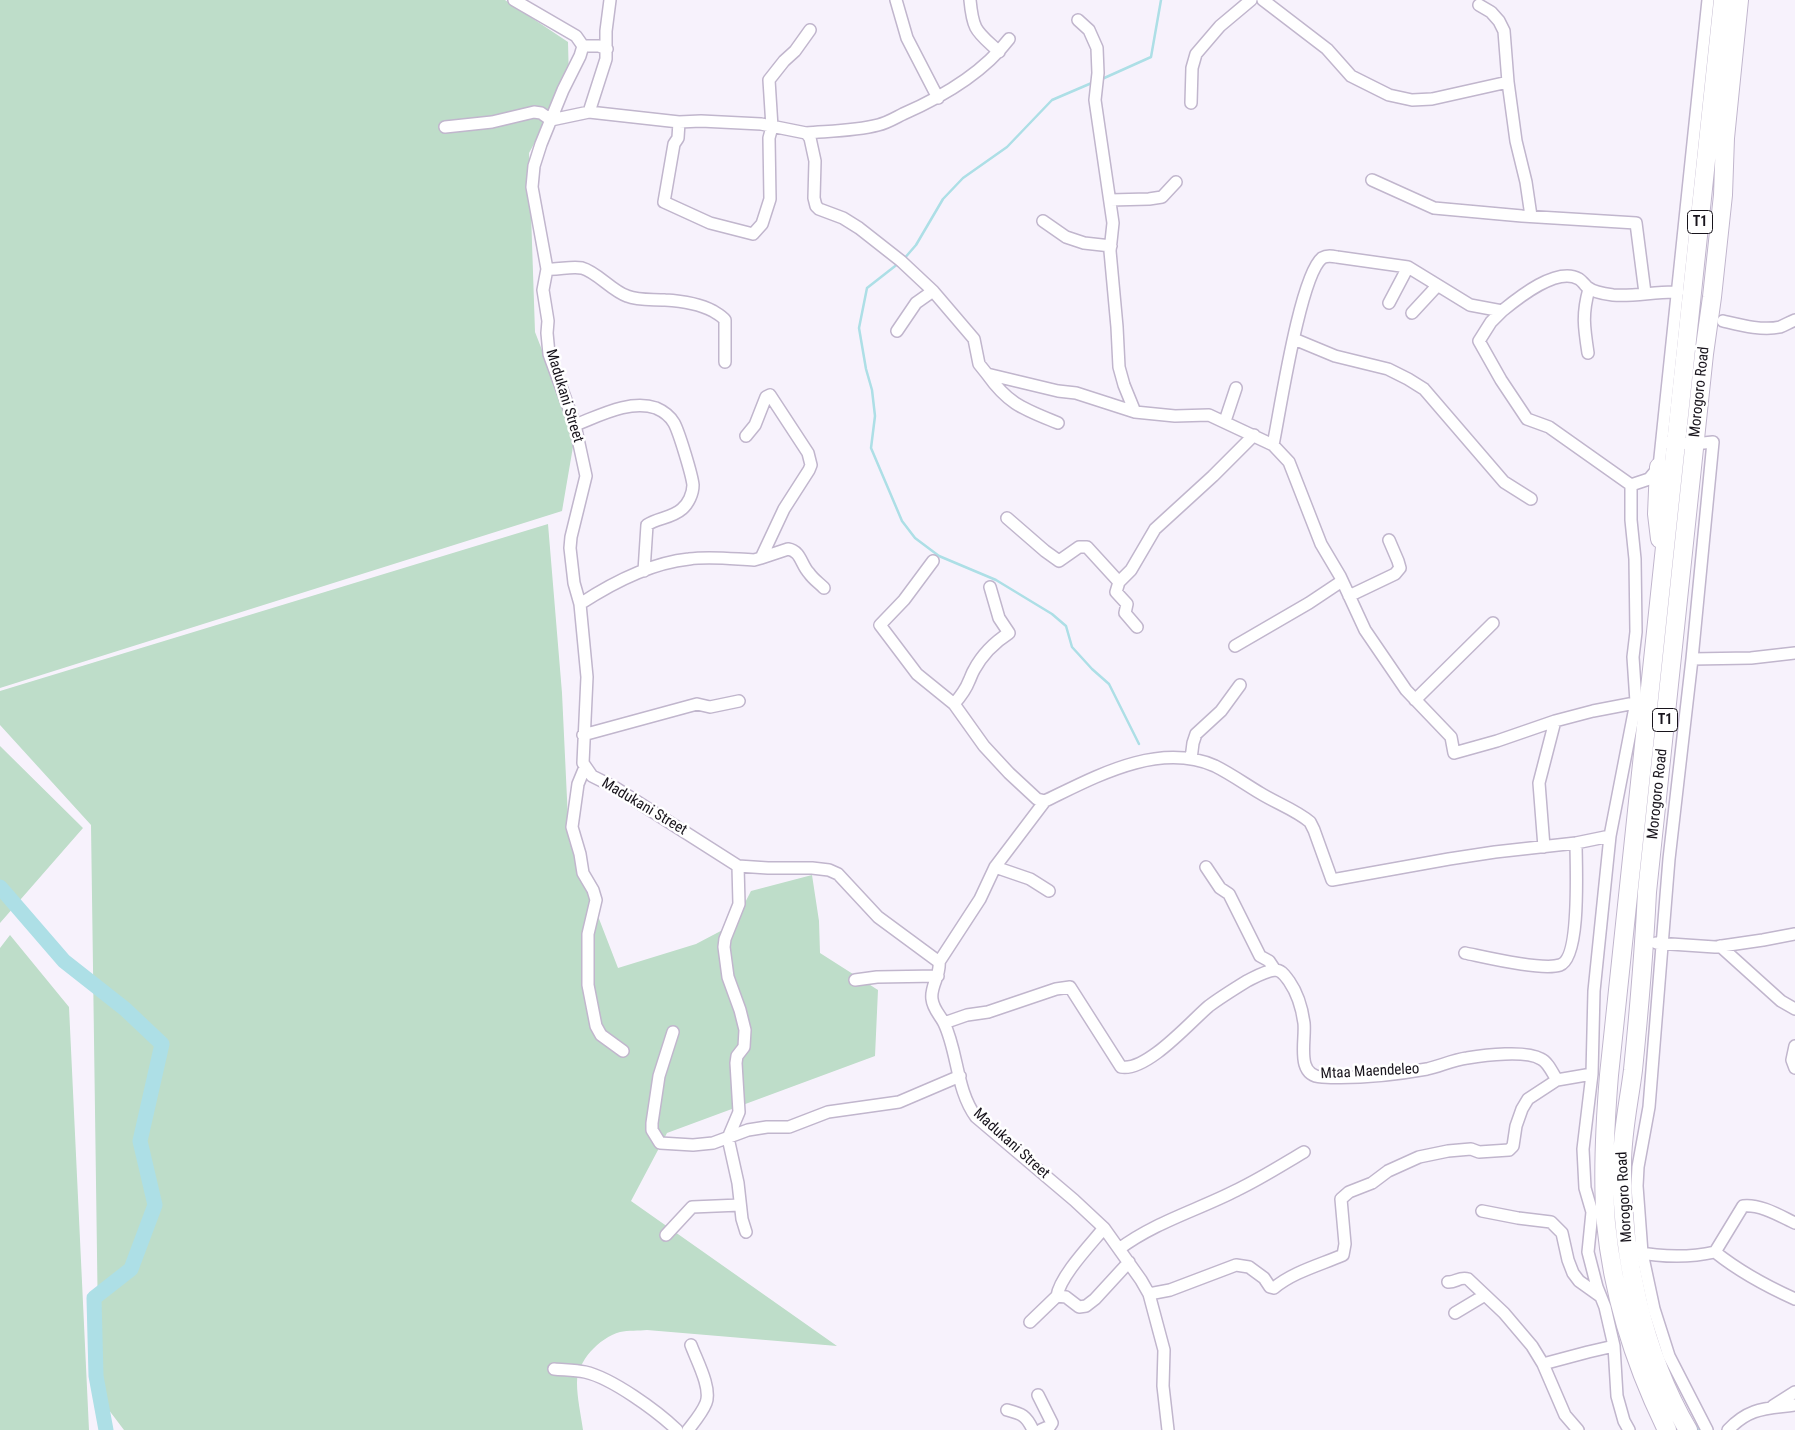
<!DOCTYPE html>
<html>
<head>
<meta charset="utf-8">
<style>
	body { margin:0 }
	canvas { display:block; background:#f7f2fc }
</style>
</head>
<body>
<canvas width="1795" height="1430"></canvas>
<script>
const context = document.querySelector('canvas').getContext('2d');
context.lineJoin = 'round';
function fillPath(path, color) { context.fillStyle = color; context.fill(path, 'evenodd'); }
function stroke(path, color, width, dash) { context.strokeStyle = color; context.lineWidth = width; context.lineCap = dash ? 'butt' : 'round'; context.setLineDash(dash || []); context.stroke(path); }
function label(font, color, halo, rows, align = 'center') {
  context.font = font + ' "Roboto Condensed",sans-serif'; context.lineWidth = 5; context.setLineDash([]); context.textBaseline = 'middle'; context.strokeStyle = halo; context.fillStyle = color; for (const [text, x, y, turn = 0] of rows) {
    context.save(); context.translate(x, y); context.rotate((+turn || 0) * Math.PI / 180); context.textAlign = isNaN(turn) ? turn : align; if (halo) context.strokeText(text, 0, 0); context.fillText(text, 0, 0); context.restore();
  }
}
const green = new Path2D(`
	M0 0H505L568 42 569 81 529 153 535 332 575 435 562 511 0 688Z
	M548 524 562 693 569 841 618 968 696 944 734 924 751 891 812 875 819 921 820 953 878 990 875 1056 667 1133 631 1201 837 1346 647 1330C639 1331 628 1330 620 1332 599 1338 577 1361 577 1383 577 1398 581 1415 583 1430H124L99 1397 91 825 0 725V691Z
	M0 746 83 828 0 923Z
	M10 935 69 1007 89 1430H0V948Z`);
const stream = new Path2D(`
	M1102 79 1151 57 1161 0
	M903 260 916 245 943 199 963 178 1007 147 1052 100 1094 82
	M899 263 867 288 859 328 866 369 872 390 875 416 871 448 902 521 915 538 939 556 996 580 1052 614 1066 626 1072 647 1092 669 1109 684 1139 744
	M1695 1424 1698 1430`);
const river = new Path2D(`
	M0 887 64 961 125 1009 162 1044 140 1141 155 1205 131 1269 94 1298 96 1376 106 1430`);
const minor = new Path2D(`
	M514 0 576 36 583 46 580 56 563 90 541 144 534 166 532 187 547 269 543 290 548 321 547 333 549 354 575 425 586 476 571 537 570 548 574 583 580 604 587 677 583 763 592 776 614 787 738 866 768 868H812L829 870 838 874 878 917 939 962C941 975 930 986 932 999 933 1009 940 1015 944 1023 958 1052 956 1090 976 1117L1074 1200 1104 1228 1141 1280 1149 1294 1164 1350 1163 1386 1168 1430
	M896 0 907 38 938 98
	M970 0C973 32 977 31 999 52
	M1263 0 1327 49 1351 76 1389 95 1412 100 1432 99 1508 82
	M1479 5 1491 12 1499 21 1504 31 1508 82 1516 141 1526 182 1531 216
	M1078 20 1089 30 1097 48 1098 73 1095 100 1113 223 1110 251 1117 327 1119 367 1124 385 1135 412
	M583 46H599L607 49
	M1191 103 1192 68 1196 54 1220 26 1251 0
	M589 112 606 59V31L610 0
	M679 122 678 138 674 144 664 202 710 223 753 234 762 224 770 199 769 138 772 127 769 80 784 61 795 51 810 30
	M445 127 492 122 534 112 541 113 551 120 589 112 679 122 701 121 761 124 806 133 810 138 815 161 814 198 816 206 819 209 843 218 859 228 901 261 933 291 974 339 979 364 987 374 1058 391 1076 393 1135 412 1175 416 1209 415 1273 445 1289 462 1321 544 1340 576 1365 630 1406 690 1451 737 1454 753 1497 741 1555 721 1593 711 1640 702 1649 704
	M806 133C830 131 855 131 878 125 887 123 895 118 903 114 942 97 983 73 1009 39
	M1372 180 1434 208 1522 216 1636 223 1645 293
	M1110 200 1149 199 1162 197 1176 182
	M1043 221 1066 237 1084 243 1111 246
	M547 269C559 270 570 266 582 268 597 272 612 291 627 296 639 301 653 299 665 300 682 301 698 303 713 311 718 314 722 316 725 320V362
	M1389 303 1408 267 1470 305 1502 311C1518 298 1557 266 1579 279 1582 281 1585 285 1587 287 1593 292 1605 294 1613 295 1634 297 1656 291 1678 292
	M1502 311 1491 322 1479 341 1501 380 1527 419 1549 427 1631 485 1649 479 1659 467 1708 0
	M1412 313 1437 286
	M1723 321C1740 325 1762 331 1780 327 1785 325 1790 322 1795 320
	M897 331 916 303 933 291
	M1294 339 1335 356 1388 369 1408 379 1424 389 1504 482 1531 499
	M1588 353C1584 327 1582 314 1589 289
	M987 374C1009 405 1024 409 1058 423
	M1225 421 1236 388
	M575 425C599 416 630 399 656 408 663 411 670 416 674 423 679 432 692 475 693 485 693 494 688 504 682 509 672 518 657 518 647 525L644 571
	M1662 442 1694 444 1713 442 1692 659 1669 859 1649 1107 1638 1167 1637 1186 1642 1253 1654 1309 1669 1356 1707 1430
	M1273 445C1280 411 1300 276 1322 258 1327 255 1332 256 1337 257L1408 267
	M1007 518 1045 551 1059 561 1079 547H1087L1119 582
	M761 558 788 549C801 551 801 565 809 573 813 579 819 583 824 588
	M933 561 904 600 880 625 917 674 954 704 984 746 1009 773 1037 799 1045 801C1095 777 1158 741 1215 766 1231 774 1245 784 1260 793 1276 803 1296 810 1310 822L1314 830 1332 880 1449 859 1495 852 1576 843 1610 836
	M1349 596 1395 574 1400 568 1398 561 1389 540
	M580 604C612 583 650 563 689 559 710 556 733 559 754 560L761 558 784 509 809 470 811 465 808 453 770 395 766 397 755 425 746 436
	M1137 627 1125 613 1127 604 1116 592 1119 582 1131 570 1155 529 1213 476 1254 435
	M1235 646 1309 603 1342 581
	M1692 659 1751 658 1795 653
	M1415 700 1493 623
	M954 704C960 697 966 689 969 681 971 677 972 673 974 670 982 655 995 642 1009 633L999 618 990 587
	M583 735 697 704 710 707 739 701
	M1191 759 1193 743 1196 734 1221 711 1240 685
	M585 767 578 784 572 827 580 854 583 873 593 890 596 900 588 934V985L596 1026 601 1035 623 1051
	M1544 847 1539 783 1555 721
	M738 866 739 904 725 939 724 947 728 977 740 1010 745 1030 744 1047 737 1056 736 1063 739 1112 728 1138 738 1183 742 1219 746 1232
	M995 867 1030 879 1049 891
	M1206 867 1220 888 1229 894 1260 956 1269 961 1275 970
	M1656 943 1715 947 1763 940 1795 934
	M1720 946 1781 1001 1795 1009
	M1465 953C1485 957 1542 971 1560 965 1581 958 1576 865 1576 843
	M939 962 980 899 995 867 1045 801
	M855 980 877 977 938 976
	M944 1023 967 1015 988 1012 1056 989 1070 987 1121 1067C1147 1072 1191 1021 1209 1006 1221 997 1234 989 1247 981 1255 977 1265 971 1275 970 1282 970 1285 976 1289 981 1298 994 1302 1008 1304 1023 1306 1041 1295 1076 1322 1077 1356 1079 1393 1075 1427 1069 1440 1066 1453 1060 1467 1058 1485 1055 1526 1050 1541 1059 1548 1062 1553 1074 1557 1080L1592 1074
	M673 1032 659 1076 652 1123V1130L660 1143 693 1145 713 1143 748 1130 767 1127H789L828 1112 899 1102 960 1076
	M1795 1046 1792 1060 1795 1068
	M1482 1211 1518 1218 1551 1222 1562 1233 1568 1260 1573 1273 1579 1281 1600 1296
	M666 1235 692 1207 740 1205
	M1119 1249C1155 1222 1198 1210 1237 1190 1260 1179 1282 1165 1304 1152
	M1635 1252C1662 1257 1688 1258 1715 1252L1743 1206C1761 1204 1780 1216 1795 1223
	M1715 1252C1740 1272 1766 1286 1795 1299
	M1448 1282C1455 1283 1460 1276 1468 1279L1504 1313 1532 1346 1543 1364 1565 1415 1578 1430
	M1149 1294 1170 1290 1236 1265 1249 1267 1264 1278 1270 1287 1274 1288C1293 1272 1320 1265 1343 1255L1345 1244 1341 1199 1349 1192 1372 1183 1388 1171 1419 1157 1448 1151 1471 1149 1479 1152 1509 1150 1513 1146 1516 1126 1522 1109 1528 1099 1557 1080
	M1057 1296C1060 1276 1091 1244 1104 1228
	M1455 1313 1485 1295
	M1030 1322 1057 1296 1066 1297 1079 1307 1086 1306 1095 1299 1129 1262
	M1543 1364 1588 1352 1614 1346
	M554 1369C564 1370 575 1370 585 1372 612 1378 657 1411 677 1430
	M1038 1395 1052 1423 1050 1426 1041 1430
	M1773 1406 1795 1392
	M1007 1410C1022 1414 1026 1415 1033 1430
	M688 1430C695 1421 702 1413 706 1403 712 1388 696 1359 691 1345
	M1629 1430 1624 1421 1617 1396 1614 1346 1605 1307 1597 1287 1588 1252 1592 1212 1585 1188 1583 1149 1592 1074 1594 991 1610 836 1636 702 1633 657 1636 632 1635 559 1631 520V485
	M1728 1430C1750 1407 1766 1409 1795 1405`);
const highway = new Path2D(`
	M1659 467 1657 514 1660 539
	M1667 1430C1635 1365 1613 1296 1606 1223 1602 1174 1605 1124 1609 1075L1723 0
	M1688 1430C1643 1353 1621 1253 1622 1164 1622 1132 1629 1102 1633 1070 1639 1011 1644 952 1647 892L1704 354 1712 297 1723 195 1725 138 1739 0`);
const shields = [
	[1700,222,25],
	[1665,720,25]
];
const shieldNames = [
	["T1",1700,222],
	["T1",1665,720]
];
const streetNames = [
	["Morogoro Road",1700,392,-84],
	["Madukani Street",564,396,73],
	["Morogoro Road",1658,794,-84],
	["Madukani Street",644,807,31],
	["Mtaa Maendeleo",1370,1072,-3],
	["Madukani Street",1011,1144,42],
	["Morogoro Road",1625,1197,-93]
];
fillPath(green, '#beddc9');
stroke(stream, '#addfe6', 2.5);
stroke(river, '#addfe6', 15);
stroke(minor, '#c1b6cd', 14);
stroke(highway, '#c1b6cd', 20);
stroke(minor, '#fff', 11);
stroke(highway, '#fff', 18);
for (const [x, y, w] of shields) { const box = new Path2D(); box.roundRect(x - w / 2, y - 11.5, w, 23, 4); context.fillStyle = '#fff'; context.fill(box); stroke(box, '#18141c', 1); }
label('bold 14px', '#18141c', null, shieldNames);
label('15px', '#18141c', '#fff', streetNames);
</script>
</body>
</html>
